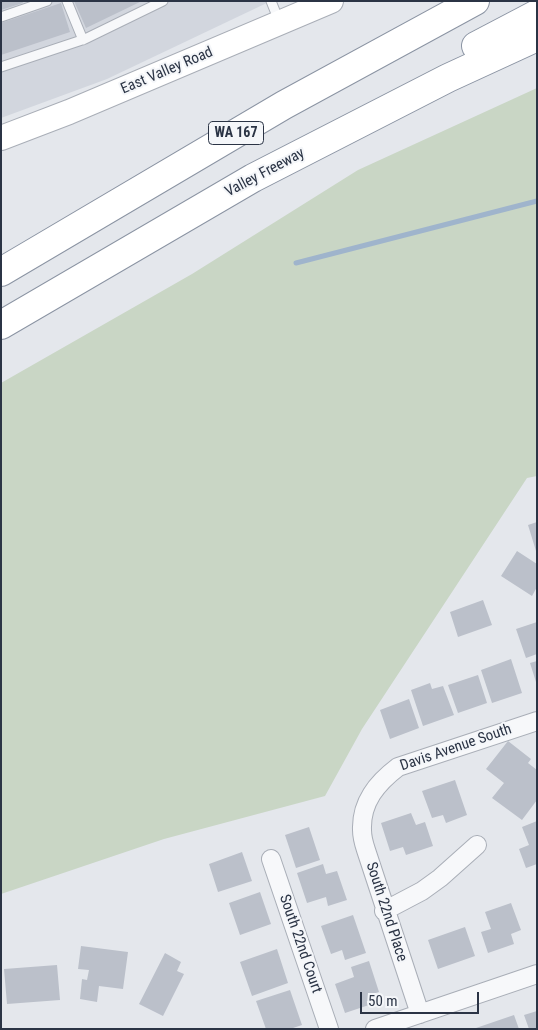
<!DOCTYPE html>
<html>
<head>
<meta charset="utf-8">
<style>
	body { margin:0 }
	#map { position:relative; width:538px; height:1030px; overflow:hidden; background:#e4e7ec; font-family:"Roboto Condensed",sans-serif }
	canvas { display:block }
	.frame { position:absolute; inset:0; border:2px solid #2b3445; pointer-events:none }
	.scale { position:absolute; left:360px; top:992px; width:119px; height:22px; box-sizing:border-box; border:2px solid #2b3445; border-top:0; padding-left:6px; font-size:15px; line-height:18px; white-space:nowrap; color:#2b3445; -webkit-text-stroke:4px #f4f6f9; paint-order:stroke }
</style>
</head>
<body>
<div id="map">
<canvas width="538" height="1030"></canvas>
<div class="frame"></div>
<div class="scale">50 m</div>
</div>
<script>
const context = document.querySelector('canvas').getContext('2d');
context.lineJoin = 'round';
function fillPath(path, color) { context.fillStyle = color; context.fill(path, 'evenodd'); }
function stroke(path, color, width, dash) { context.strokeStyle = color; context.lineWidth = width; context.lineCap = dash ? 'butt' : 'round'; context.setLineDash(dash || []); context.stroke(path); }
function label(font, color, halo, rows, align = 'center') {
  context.font = font + ' "Roboto Condensed",sans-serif'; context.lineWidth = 4; context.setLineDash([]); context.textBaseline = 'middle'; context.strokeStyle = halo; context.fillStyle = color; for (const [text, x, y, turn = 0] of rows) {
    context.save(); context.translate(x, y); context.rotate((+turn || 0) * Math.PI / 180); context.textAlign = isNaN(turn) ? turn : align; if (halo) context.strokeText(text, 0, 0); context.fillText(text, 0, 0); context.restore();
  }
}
const built = new Path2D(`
	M1 1H271L107 79 1 118Z`);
const green = new Path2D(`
	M537 88V476L527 478 362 729 325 796 164 839 1 894V383L192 274 358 170Z`);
const stream = new Path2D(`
	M296 263 537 201`);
const building = new Path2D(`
	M1 1H22L23 3 1 10Z
	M74 1H142L86 28Z
	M61 3 70 32 1 55V23Z
	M537 522V551H536L528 525Z
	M517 551 537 564V587L532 596 501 576Z
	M483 600 492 625 458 637 450 612Z
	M537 622V654L526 658 516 629Z
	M511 659 522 693 492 703 481 670Z
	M537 661V682H536L530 663Z
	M478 675 487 703 458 713 448 685Z
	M430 683 432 689 443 686 454 715 423 726 411 690Z
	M409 699 419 728 390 739 380 710Z
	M508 741 531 759 528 763 537 770V800L522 820 492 798 504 783 486 769Z
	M455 780 467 815 446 823 443 815 432 818 422 791Z
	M411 813 416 825 425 822 433 846 406 855 403 847 390 851 381 823Z
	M537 821V864L526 868 519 849 529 845 522 827Z
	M309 827 320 860 296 868 285 835Z
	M242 852 252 881 218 892 209 864Z
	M323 864 326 874 337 871 347 900 328 906 326 897 307 903 297 873Z
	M260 892 271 924 240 935 229 903Z
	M511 903 521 930 511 934 514 944 488 953 481 932 491 929 485 912Z
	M353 915 366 953 345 960 342 950 331 954 321 926Z
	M465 927 475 956 438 969 428 940Z
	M81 946 128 952 123 989 99 986 97 1002 80 999 82 979 87 980 89 970 78 969Z
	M277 949 288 983 252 996 240 962Z
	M165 953 181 962 177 971 184 974 163 1016 139 1004Z
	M369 961 379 992 369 995 372 1004 345 1013 335 984 354 977 351 967Z
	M57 965 60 1000 7 1004 4 969Z
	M290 990 302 1025 290 1029H266L256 1001Z
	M537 1011V1029H529L524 1015Z
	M514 1015 519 1029H476V1028Z`);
const lane = new Path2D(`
	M67 1 83 40
	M271 1 279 21
	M1 17 47 1
	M1 67 85 39 163 1`);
const street = new Path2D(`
	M271 859 329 1029
	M384 911 422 891 440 878 477 845
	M420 1014 366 850C364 844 362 837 362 830 361 802 377 783 398 767L537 721
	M375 1029 537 974`);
const secondary = new Path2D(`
	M1 138 69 112 331 1`);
const highway = new Path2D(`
	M476 46 537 14
	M1 272 284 105 475 1
	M1 325 253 178 448 78 537 37`);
const shields = [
	[236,133,55]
];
const shieldNames = [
	["WA 167",236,133]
];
const streetNames = [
	["East Valley Road",167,71,-23],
	["Valley Freeway",265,173,-28],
	["Davis Avenue South",456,748,-19],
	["South 22nd Place",386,912,72],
	["South 22nd Court",300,944,71]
];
fillPath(built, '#d2d6de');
fillPath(green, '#c9d6c5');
stroke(stream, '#9fb4cc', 5);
fillPath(building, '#bbc0ca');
stroke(lane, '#a9aeb7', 11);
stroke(street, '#a9aeb7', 20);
stroke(secondary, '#a9aeb7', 26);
stroke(highway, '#8b94a3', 30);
stroke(lane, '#f7f8fa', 9);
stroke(street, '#f7f8fa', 18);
stroke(secondary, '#fff', 24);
stroke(highway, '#fff', 28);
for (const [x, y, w] of shields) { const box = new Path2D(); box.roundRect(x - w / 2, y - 11.5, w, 23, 4); context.fillStyle = '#f4f6f9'; context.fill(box); stroke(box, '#2b3445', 1); }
label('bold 14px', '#2b3445', null, shieldNames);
label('15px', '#2b3445', '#f4f6f9', streetNames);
</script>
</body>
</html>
